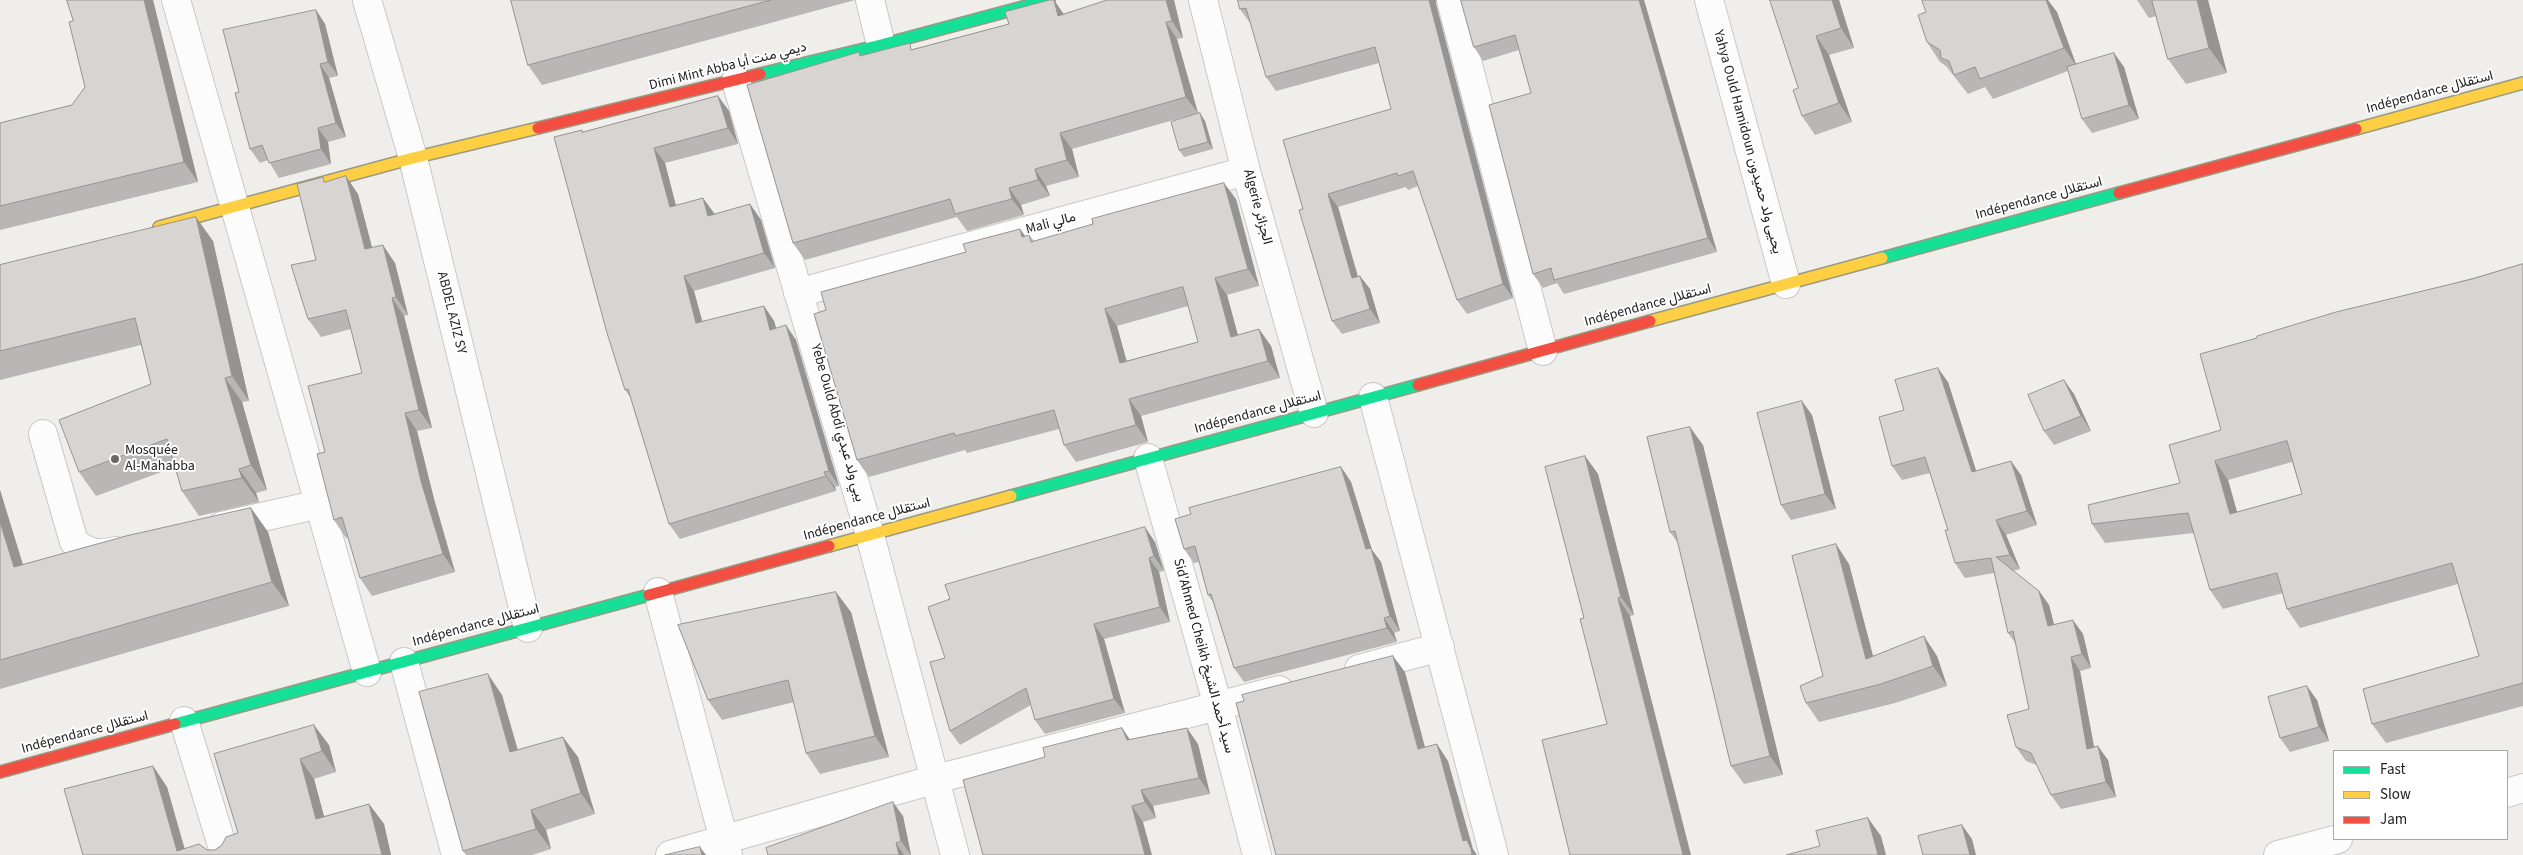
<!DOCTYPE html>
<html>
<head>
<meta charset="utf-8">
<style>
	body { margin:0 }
	#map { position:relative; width:2523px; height:855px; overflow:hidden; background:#f0eeeb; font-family:"Source Sans 3",sans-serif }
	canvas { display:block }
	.legend { position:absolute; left:2333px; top:750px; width:175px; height:90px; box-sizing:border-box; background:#fff; border:1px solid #a7a7a7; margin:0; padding:6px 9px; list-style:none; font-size:15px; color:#222 }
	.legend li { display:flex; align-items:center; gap:10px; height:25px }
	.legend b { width:25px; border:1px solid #a7a7a7 }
</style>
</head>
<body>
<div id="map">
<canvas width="2523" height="855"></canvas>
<ul class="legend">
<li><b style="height:6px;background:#16e098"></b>Fast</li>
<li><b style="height:6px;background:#ffcf43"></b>Slow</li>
<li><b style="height:6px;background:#f24e42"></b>Jam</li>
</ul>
</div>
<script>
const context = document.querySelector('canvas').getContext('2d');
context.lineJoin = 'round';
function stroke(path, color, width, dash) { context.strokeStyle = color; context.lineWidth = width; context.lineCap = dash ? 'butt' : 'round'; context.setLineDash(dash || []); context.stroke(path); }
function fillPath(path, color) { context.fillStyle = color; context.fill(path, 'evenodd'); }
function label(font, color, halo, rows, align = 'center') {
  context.font = font + ' "Source Sans 3",Vazirmatn,sans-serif'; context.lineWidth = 4; context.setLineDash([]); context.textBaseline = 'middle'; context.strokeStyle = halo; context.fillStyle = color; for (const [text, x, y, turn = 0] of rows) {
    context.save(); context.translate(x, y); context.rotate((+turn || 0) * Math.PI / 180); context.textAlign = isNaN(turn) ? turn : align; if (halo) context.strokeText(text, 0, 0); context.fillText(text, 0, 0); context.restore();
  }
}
const street = new Path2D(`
	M176 0 367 672
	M367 0 413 158 528 628
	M870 0 881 45
	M1203 0 1246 171 1314 413
	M1451 0 1543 351
	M1709 0 1786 284
	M736 81 870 535 955 855
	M798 293 1246 171
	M1373 397 1494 855
	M43 434 74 542C88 554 99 555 116 551
	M1148 458 1218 706 1257 855
	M222 526 320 504
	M658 592 728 855
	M404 662 456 855
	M1359 669 1440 647
	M184 721 225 855
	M2507 793 2523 788
	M670 855 936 779 1279 690
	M2278 855 2338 839`);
const fast = new Path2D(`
	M760 74 881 45 1049 0
	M1882 258 2119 193
	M1011 496 1418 385
	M175 724 649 595`);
const slow = new Path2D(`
	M2356 129 2523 83
	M159 227 413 158 538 128
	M1650 321 1882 258
	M829 546 1011 496`);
const jam = new Path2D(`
	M538 128 760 74
	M2119 193 2356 129
	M1418 385 1650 321
	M649 595 829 546
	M0 772 175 724`);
const wall = new Path2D(`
	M67 0H153L198 182 0 230V123L72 105 85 87 73 21Z
	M511 0H855L542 85 528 65Z
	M1054 0 1063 14 1174 0 1183 38 1177 39 1198 113 1072 149 1079 177 1046 186 1050 196 1021 205 1024 215 967 231 957 217 805 260 793 243 859 52 861 55 914 49 1009 24Z
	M1238 0H1436V4L1513 298 1467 314 1457 300 1418 186 1408 190 1406 187 1338 207 1358 276 1370 289 1380 323 1342 334 1332 321 1303 209 1391 109 1379 63 1276 91 1266 77 1251 23H1250L1240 9Z
	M1461 0H1644L1717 252 1564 294 1557 283 1543 288 1533 274 1531 93 1519 50 1483 61 1474 47Z
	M1770 0H1839L1854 48 1829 55 1852 122 1815 135 1802 116 1798 88Z
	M2137 0H2208L2227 73 2186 84 2168 59 2156 16 2149 18Z
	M316 10 325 24 338 76 329 78 346 137 328 142 331 164 279 178 268 160 260 163 250 149 239 92Z
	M1926 12H2057L2076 64 2124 67 2139 119 2092 133 2082 119 2068 71 1993 99 1985 87 1968 94 1946 66 1940 62 1927 42Z
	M718 96 729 111 738 144 665 163 676 205 714 213V214L750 204 761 220 775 268 694 291 702 322 764 306 774 321 776 328 796 340 839 486 835 487 836 491 680 539 669 524 630 397 625 390 582 130 583 132Z
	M1205 121 1213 149 1184 157 1179 150Z
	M326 181 358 194 372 247 395 263 408 315 404 316 432 428 417 431 434 499 455 572 372 596 360 578 348 537 346 538 334 520 325 452 362 373 351 329 321 337 308 319Z
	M1236 199 1259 286 1227 295 1238 335 1259 329 1271 346 1280 378 1141 416 1148 442 1076 462 1064 445 1059 429 967 453 965 450 869 477 857 460 826 310 1029 235 1034 241ZM1188 306 1198 342 1126 361 1117 326Z
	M213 241 249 401 242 402 267 490 256 493 259 502 199 516 182 491 175 467 96 496 79 472 151 384 141 345 0 380V265Z
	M2523 264V706L2386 743 2372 724 2479 656 2458 584 2300 628 2287 609 2283 593 2223 609 2210 590 2194 533 2105 543 2092 524 2180 483 2221 430 2257 338ZM2292 462 2302 494 2237 512 2228 480Z
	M1948 382 1976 471 2021 475 2037 525 2006 535 2020 569 2013 571 2039 591 2049 605 2054 625 2083 634 2091 668 2080 671 2094 747 2108 760 2116 797 2061 809 2051 795 2037 765 2026 761 2016 747 2029 709 2016 644 2008 633 1994 573 1965 578 1955 563 1948 530 1930 473 1902 480 1892 466 1904 410Z
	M2074 394 2091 431 2054 445 2044 431Z
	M1812 415 1836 509 1791 520 1781 505Z
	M1703 445 1783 775 1744 784 1731 766 1678 543 1670 532Z
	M1585 456 1598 474 1634 615 1630 616 1607 724 1584 618Z
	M1341 467 1351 482 1372 550 1381 562 1400 631 1394 633 1397 642 1244 682 1234 668 1213 602 1208 595 1199 562 1194 563 1184 549 1191 514Z
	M0 490 23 565 251 508 268 532 289 606 0 689Z
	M1155 542 1164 571 1159 572 1170 622 1104 639 1125 713 1045 734 1035 720 1031 705 960 745 950 731 945 658Z
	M1849 564 1873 656H1937L1947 686 1895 703 1819 722 1806 703 1823 676Z
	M851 612 889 757 820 774 806 753 794 702 722 720 708 700Z
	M502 695 518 750 578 757 595 814 546 830 551 849 532 855H466L463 851Z
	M2317 700 2329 741 2290 752 2280 738Z
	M1122 728 1130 740 1198 744 1210 794 1153 806 1156 818 1143 822 1045 757Z
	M329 745 336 772 314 779 324 816 369 804 384 824 391 855H83L153 766 167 787 185 849 215 850 238 833 214 754Z
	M903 816 911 855H768Z`);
const shadedWall = new Path2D(`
	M144 0H153L198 182 184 162Z
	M1054 0 1065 16H1058Z
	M1166 0H1174L1183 38 1172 21Z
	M1429 0H1436V4L1513 298 1503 284Z
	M1639 0H1644L1717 252 1708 238Z
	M1832 0H1839L1854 48 1841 28Z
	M2046 0H2048L2057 12 2077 67 2064 48Z
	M2197 0H2208L2227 73 2209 48Z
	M316 10 325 24 338 76 328 62Z
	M1166 22 1177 39 1198 113 1186 97Z
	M1816 36 1829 55 1852 122 1839 103Z
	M2114 53 2124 67 2139 119 2129 105Z
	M320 64 329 78 346 137 336 123Z
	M718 96 729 111 738 144 728 128Z
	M1200 113 1205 121 1213 149 1208 142Z
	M318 128 328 142 331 164 321 149Z
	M1060 133 1072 149 1079 177 1067 160Z
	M654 148 665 163 680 222 670 207Z
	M1035 169 1046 186 1050 196 1038 180Z
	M346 176 358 194 377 267 365 249Z
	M1224 183 1236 199 1259 286 1248 269Z
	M1009 188 1021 205 1024 215 1012 199Z
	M1328 194 1338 207 1362 292 1352 278Z
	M703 198 714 213 719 231 708 216Z
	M750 204 761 220 775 268 764 253Z
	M196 217 213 241 249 401 232 376Z
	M1020 229 1032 245 1022 237Z
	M383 245 395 263 408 315 396 297Z
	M684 276 694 291 707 338 696 323Z
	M1360 276 1370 289 1380 323 1370 309Z
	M1215 278 1227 295 1243 354 1231 337Z
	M392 298 404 316 432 428 419 410Z
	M764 306 774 321 781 345 770 330Z
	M1105 309 1117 326 1132 380 1120 363Z
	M786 325 796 340 839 486 829 471Z
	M1259 329 1271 346 1280 378 1268 361Z
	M1938 368 1948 382 1981 486 1972 472Z
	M225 378 242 402 267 490 251 465Z
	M2064 380 2074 394 2091 431 2081 416Z
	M1129 399 1141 416 1148 442 1136 425Z
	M1802 401 1812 415 1836 509 1825 494Z
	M405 413 417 431 434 499 455 572 443 554 421 481Z
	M1690 427 1703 445 1783 775 1770 756Z
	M1585 456 1598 474 1634 615 1621 597Z
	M2011 461 2021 475 2037 525 2027 511Z
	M2215 461 2228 480 2243 533 2230 514Z
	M1341 467 1351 482 1372 550 1381 562 1400 631 1390 616 1366 549Z
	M239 469 256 493 259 502 242 478Z
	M824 472 835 487 836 491 826 476Z
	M0 490 31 591 14 567 0 522Z
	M251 508 268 532 289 606 272 582Z
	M1996 520 2006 535 2020 569 2010 555Z
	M1145 527 1155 542 1164 571 1154 556Z
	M1836 544 1849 564 1879 679 1866 659Z
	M1149 558 1159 572 1170 622 1160 607Z
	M2039 591 2049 605 2058 640 2048 626Z
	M836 592 851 612 889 757 875 736Z
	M1618 598 1630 616 1691 855H1683Z
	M1384 618 1394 633 1397 642 1387 628Z
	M2073 620 2083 634 2091 668 2082 654Z
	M1094 624 1104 639 1125 713 1114 699Z
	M1924 636 1937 656 1947 686 1933 666Z
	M1393 656 1405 672 1430 766 1418 749Z
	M2071 657 2080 671 2097 763 2087 749Z
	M488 674 502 695 524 773 510 752Z
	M2307 686 2317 700 2329 741 2319 727Z
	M314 725 329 745 336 772 322 751Z
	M1122 728 1133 744 1127 740Z
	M1187 728 1198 744 1210 794 1199 778Z
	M563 737 578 757 595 814 581 793Z
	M1437 744 1448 761 1473 849 1477 855H1472L1463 841Z
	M2098 746 2108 760 2116 797 2106 782Z
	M300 759 314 779 330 839 316 819Z
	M153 766 167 787 186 855 177 851Z
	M1141 790 1153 806 1156 818 1145 802Z
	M893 802 903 816 911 855 901 841Z
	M369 804 384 824 391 855H382Z
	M1132 806 1143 822 1152 855H1145Z
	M531 810 546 830 551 849 536 829Z
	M1868 818 1881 836 1886 855H1878Z
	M1962 825 1972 839 1976 855H1970Z
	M896 843 904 855H899Z
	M700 847 706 855H702Z`);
const building = new Path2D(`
	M67 0H144L184 162 0 206V123L72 105 85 87 69 22 73 21Z
	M511 0H771L528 65Z
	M1050 0H1054L1058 16 1107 0H1166L1172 21 1166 22 1186 97 1060 133 1067 160 1035 169 1038 180 1009 188 1012 199 955 214 950 199 793 243 747 85 859 52 860 56 910 43 911 50 1009 24 1005 12Z
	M1238 0H1429L1503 284 1457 300 1413 171 1398 176 1397 173 1328 194 1352 278 1360 276 1370 309 1332 321 1299 210 1303 209 1283 140 1391 109 1375 47 1266 77 1246 8 1240 9Z
	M1461 0H1639L1708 238 1554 280 1551 268 1533 274 1489 105 1531 93 1515 35 1474 47Z
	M1770 0H1832L1841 28 1816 36 1839 103 1802 116 1793 90 1798 88Z
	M1925 0H2046L2064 48 1980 79 1975 67 1954 75 1949 61 1941 58 1940 50 1927 42 1918 15 1926 12 1922 1Z
	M2152 0H2197L2209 48 2168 59Z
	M316 10 328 62 320 64 336 123 318 128 321 149 269 163 262 145 250 149 235 93 239 92 223 30Z
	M2114 53 2129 105 2082 119 2067 67Z
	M718 96 728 128 654 148 670 207 703 198 708 216 750 204 764 253 684 276 696 323 764 306 770 330 786 325 829 471 824 472 826 476 669 524 628 389 625 390 607 333 554 137 582 130V132Z
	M1200 113 1208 142 1179 150 1171 122Z
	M346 176 365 249 383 245 396 297 392 298 419 410 405 413 421 481 443 554 360 578 342 517 334 520 317 454 325 452 308 386 362 373 346 310 308 319 291 265 316 260 297 184 323 177 324 182Z
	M1224 183 1248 269 1215 278 1231 337 1259 329 1268 361 1129 399 1136 425 1064 445 1054 410 955 436 954 433 857 460 814 314 826 310 821 292 966 252 963 244 1020 229 1022 237 1029 235 1031 242 1093 224 1092 219ZM1183 287 1198 342 1120 363 1105 309Z
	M196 217 232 376 225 378 251 465 239 469 242 478 182 491 167 439 79 472 59 420 151 384 135 318 0 351V265Z
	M2523 264V683L2372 724 2363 689 2479 656 2452 563 2287 609 2277 573 2210 590 2188 513 2092 524 2088 505 2180 483 2169 445 2221 430 2200 354 2257 338V336L2336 312 2472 279ZM2287 441 2302 494 2230 514 2215 461Z
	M1938 368 1972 472 2011 461 2027 511 1996 520 2010 555 1996 557 2039 591 2048 626 2073 620 2082 654 2071 657 2087 749 2098 746 2106 782 2051 795 2031 753 2016 747 2007 715 2029 709 2013 631 2008 633 1991 558 1955 563 1945 530H1948L1925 457 1892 466 1879 417 1904 410 1895 380Z
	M2064 380 2081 416 2044 431 2028 395Z
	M1802 401 1825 494 1781 505 1757 413Z
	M1690 427 1770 756 1731 766 1675 531 1670 532 1647 437Z
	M1585 456 1621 597 1618 598 1683 855H1570L1542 740 1607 724 1580 619 1584 618 1545 467Z
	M1341 467 1366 549 1371 548 1390 616 1384 618 1387 628 1234 668 1211 594 1208 595 1195 546 1184 549 1175 519 1191 514 1189 508Z
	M251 508 272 582 0 660V522L14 567 126 536Z
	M1145 527 1154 556 1149 558 1160 607 1094 624 1114 699 1035 720 1026 688 950 731 930 662 945 658 928 607 950 599 945 585Z
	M1836 544 1866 659 1924 636 1933 666 1881 684 1806 703 1800 686 1823 676 1792 556Z
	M836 592 875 736 806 753 788 680 708 700 678 625Z
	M1393 656 1418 749 1437 744 1463 841 1467 840 1471 849 1472 855H1276L1236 703 1244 701 1242 695Z
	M488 674 510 752 563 737 581 793 531 810 536 829 463 851 419 692Z
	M2307 686 2319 727 2280 738 2268 697Z
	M314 725 322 751 300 759 316 819 369 804 382 855H83L64 789 153 766 177 851 199 844 207 850H215L222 845 226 837 238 833 214 754Z
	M1122 728 1127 740 1187 728 1199 778 1141 790 1145 802 1132 806 1145 855H983L963 780 1045 757 1043 748Z
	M893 802 901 841 896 843 899 855H768L766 848Z
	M1868 818 1878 855H1786L1820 846 1816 831Z
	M1962 825 1970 855H1923L1918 836Z
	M700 847 702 855H665Z`);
const markers = [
	[115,459,5,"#6a6968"]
];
const streetNames = [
	["Dimi Mint Abba ديمي منت أبا",728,67,-14],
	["Indépendance استقلال",2430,93,-15],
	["Yahya Ould Hamidoun يحيى ولد حميدون",1747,142,75],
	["Indépendance استقلال",2039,199,-15],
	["Algerie الجزائر",1257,207,75],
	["Mali مالي",1051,224,-15],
	["Indépendance استقلال",1648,306,-15],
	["ABDEL AZIZ SY",451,313,76],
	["Indépendance استقلال",1258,413,-15],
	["Yebe Ould Abdi يبي ولد عبدي",837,423,74],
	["Indépendance استقلال",867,520,-15],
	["Indépendance استقلال",476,626,-15],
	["Sid'Ahmed Cheikh سيد أحمد الشيخ",1203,656,75],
	["Indépendance استقلال",85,733,-15]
];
const poiNames = [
	["Mosquée",125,451],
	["Al-Mahabba",125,467]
];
stroke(street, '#c9c8c7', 30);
stroke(fast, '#999a82', 14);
stroke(slow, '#999a82', 14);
stroke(jam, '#999a82', 14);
stroke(street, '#fdfcfc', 28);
stroke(fast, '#16e098', 11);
stroke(slow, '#ffcf43', 11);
stroke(jam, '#f24e42', 11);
fillPath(wall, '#b9b6b5');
fillPath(shadedWall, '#969493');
fillPath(building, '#d7d4d2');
stroke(building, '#969493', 1);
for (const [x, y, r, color] of markers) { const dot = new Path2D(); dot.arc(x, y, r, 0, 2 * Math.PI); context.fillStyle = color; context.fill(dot); stroke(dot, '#fff', 2); }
label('14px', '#222', '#fff', streetNames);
label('14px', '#222', '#fff', poiNames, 'left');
</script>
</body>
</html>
